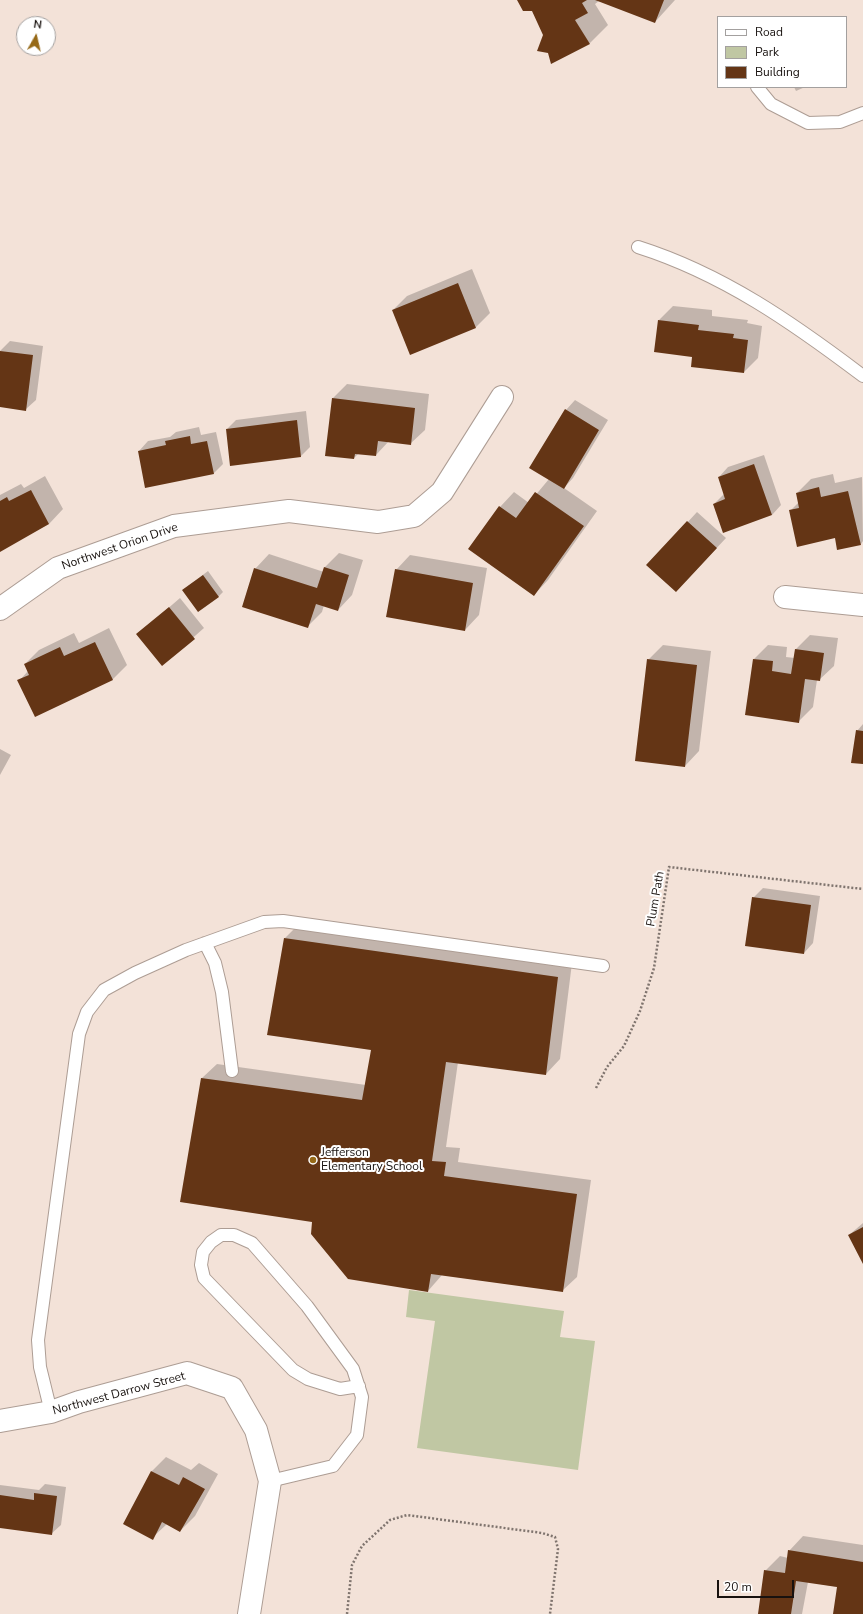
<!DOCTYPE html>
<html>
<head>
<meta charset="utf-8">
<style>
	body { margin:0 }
	#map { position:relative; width:863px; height:1614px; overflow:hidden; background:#f3e2d8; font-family:"Nunito Sans",sans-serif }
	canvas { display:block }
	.legend { position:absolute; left:717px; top:16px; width:130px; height:72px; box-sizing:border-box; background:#fff; border:1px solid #a3a09f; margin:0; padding:5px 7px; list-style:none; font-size:12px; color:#18120f }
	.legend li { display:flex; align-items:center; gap:8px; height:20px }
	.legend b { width:20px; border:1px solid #a3a09f }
	.north { position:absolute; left:16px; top:16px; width:40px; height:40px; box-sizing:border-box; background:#fff; border:1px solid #a3a09f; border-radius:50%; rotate:8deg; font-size:11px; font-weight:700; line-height:16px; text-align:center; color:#18120f }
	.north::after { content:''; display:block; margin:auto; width:14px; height:18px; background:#966917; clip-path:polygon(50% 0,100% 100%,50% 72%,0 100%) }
	.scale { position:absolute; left:717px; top:1580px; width:77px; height:18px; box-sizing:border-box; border:2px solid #18120f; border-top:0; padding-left:5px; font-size:12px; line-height:14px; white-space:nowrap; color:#18120f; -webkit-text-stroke:3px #fff; paint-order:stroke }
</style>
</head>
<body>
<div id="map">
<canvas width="863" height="1614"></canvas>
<ul class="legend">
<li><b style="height:5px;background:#fff"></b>Road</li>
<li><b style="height:11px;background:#c0c7a3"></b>Park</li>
<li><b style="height:11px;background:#643515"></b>Building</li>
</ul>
<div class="north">N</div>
<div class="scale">20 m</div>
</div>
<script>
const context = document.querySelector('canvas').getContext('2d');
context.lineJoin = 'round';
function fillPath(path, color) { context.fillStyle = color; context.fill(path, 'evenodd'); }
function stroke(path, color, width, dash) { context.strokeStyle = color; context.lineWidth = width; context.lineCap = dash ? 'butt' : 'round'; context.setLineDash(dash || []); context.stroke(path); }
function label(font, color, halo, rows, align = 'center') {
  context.font = font + ' "Nunito Sans",sans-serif'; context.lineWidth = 4; context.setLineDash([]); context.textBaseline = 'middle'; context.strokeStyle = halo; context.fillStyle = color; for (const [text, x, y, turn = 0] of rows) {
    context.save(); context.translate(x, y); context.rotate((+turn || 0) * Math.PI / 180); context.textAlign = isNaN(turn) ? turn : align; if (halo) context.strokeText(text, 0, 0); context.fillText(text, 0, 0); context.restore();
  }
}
const green = new Path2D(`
	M409 1290 564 1311 560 1337 595 1341 578 1470 417 1448 435 1321 406 1317Z`);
const shadow = new Path2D(`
	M518 0H675L655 22 599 1 595 4 608 25 590 43 544 35 532 10Z
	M794 87H805L796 91Z
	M472 269 490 313 476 327 411 354 393 310 407 296Z
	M673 306 712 310V316L748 320 747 323 762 326 758 358 744 372 693 356 659 320Z
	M10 341 43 346 36 400 26 409 0 406V351Z
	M347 384 429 394 425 430 410 444 389 441 376 455 359 453 354 458 333 398Z
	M575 400 608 420 573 478 564 488 597 511 548 580 534 595 470 549 500 507 514 492 529 503 549 479 566 410Z
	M306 411 310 447 301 456 227 429 236 420Z
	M199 427 201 435 216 432 223 464 213 474 139 451 148 441 170 437 176 432Z
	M764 455 781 505 772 515 714 504 724 494 719 477 728 467Z
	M833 474 835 483 862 477 863 541 861 544 835 536 790 511 799 502 797 493 811 479Z
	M45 476 63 509 49 524 0 550V495L21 484 24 488Z
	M697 512 726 538 686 581 648 565Z
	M339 553 363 560 352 595 338 610 324 605 322 612 308 626 255 569 269 554 324 572 325 567Z
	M410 555 487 568 479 615 465 630 396 570Z
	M208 571 223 592 218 597 188 586Z
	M180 598 204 628 162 665 137 635Z
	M109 628 127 665 113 679 36 716 19 681 28 671 25 664 39 650 74 633 79 643Z
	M810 635 838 638 834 666 819 680H817L813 707 798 722 746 714 754 659 768 645 787 647 786 657 795 658 796 649Z
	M663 645 711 651 699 751 685 766 648 660Z
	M863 724V763L857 731Z
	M0 749 11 755 0 775Z
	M763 888 820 896 813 943 804 953 753 898Z
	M299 924 572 963 560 1059 546 1074 458 1062 446 1147 460 1148 458 1162 591 1180 577 1277 562 1291 442 1275 428 1291 313 1221 182 1202 202 1078 217 1064 366 1085 372 1049 285 938Z
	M863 1223V1262L849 1235Z
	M166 1457 191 1470 199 1463 218 1474 195 1516 180 1531 167 1524 152 1538V1471Z
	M45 1484 66 1487 61 1525 51 1534 0 1527V1485L39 1490Z
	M803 1536 863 1545V1614H834L838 1587 808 1582 802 1614H759L765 1571 780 1556 788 1558 789 1551Z`);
const building = new Path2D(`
	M517 0H587L582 3 588 13 575 20 590 44 551 64 548 53 537 51 543 35 532 11H523Z
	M595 0H664L655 23Z
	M458 283 476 328 410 355 392 310Z
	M658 320 699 325 698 330 734 334 733 338 748 340 744 373 691 367 692 357 654 352Z
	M0 351 33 355 26 411 0 407Z
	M332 398 415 408 411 445 378 441 376 456 355 454 354 459 325 456Z
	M565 409 599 430 564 489 529 468Z
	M297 420 301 457 230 466 226 429Z
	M190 436 191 444 207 441 214 474 145 488 138 451 166 445 165 441Z
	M754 464 772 515 723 533 713 504 725 499 718 477Z
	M819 487 821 497 848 491 861 545 837 550 835 538 797 547 789 510 799 508 796 493Z
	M31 490 49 524 0 552V501L7 497 9 501Z
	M535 492 584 526 534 596 468 549 499 506 516 518Z
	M687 521 717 548 676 592 646 565Z
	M324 567 349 575 338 611 316 604 308 628 242 607 254 568 317 588Z
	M395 569 473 583 465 631 386 617Z
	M203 575 219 597 198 612 182 590Z
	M169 607 195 639 162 666 136 634Z
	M95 642 113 680 35 717 17 680 29 675 24 664 60 647 64 656Z
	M795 649 824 653 820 681 805 679 799 723 745 715 753 659 773 661 772 671 791 674Z
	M647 659 697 665 685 767 635 761Z
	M856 730 863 731V764L851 763Z
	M752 897 811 905 804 954 745 946Z
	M284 938 558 977 546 1075 446 1062 432 1161 446 1162 444 1176 577 1194 563 1292 431 1274 428 1292 348 1279 311 1234 312 1222 180 1202 201 1078 362 1100 371 1050 267 1035Z
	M863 1227V1264L848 1235Z
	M151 1471 179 1485 183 1477 205 1489 180 1532 162 1522 153 1540 123 1524Z
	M34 1493 57 1496 52 1535 0 1528V1495L34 1500Z
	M788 1550 863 1562V1614H833L837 1587 796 1581 791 1614H758L764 1570 785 1573Z`);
const path = new Path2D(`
	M596 1088 607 1067 624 1046 640 1011 654 968 669 867 863 889
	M347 1614 352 1565 362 1546 390 1520 407 1515 542 1533 555 1537 558 1549 550 1614`);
const service = new Path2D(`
	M757 87 771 104 808 123 840 122 863 113
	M638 247C723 274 793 323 863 376
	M205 943 215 963 222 992 232 1071
	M51 1412 40 1367 38 1340 79 1034 87 1012 104 990 135 973 186 950 264 922 283 921 603 966
	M270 1481 333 1466 357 1435 362 1397 353 1369 307 1306 252 1243 234 1235H221L211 1242 203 1252 201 1265 204 1278 293 1370 308 1379 340 1389 359 1386`);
const minor = new Path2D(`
	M785 597 863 605
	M0 609 58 568 174 526 289 511 378 522 414 516 442 492 502 397
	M0 1421 51 1412 79 1402 187 1373 232 1388 256 1430 270 1481 249 1614`);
const markers = [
	[313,1160,4,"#966917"]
];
const streetNames = [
	["Northwest Orion Drive",120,547,-19],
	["Plum Path",656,899,-80],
	["Northwest Darrow Street",119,1394,-15]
];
const poiNames = [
	["Jefferson",321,1153],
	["Elementary School",321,1167]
];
fillPath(green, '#c0c7a3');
fillPath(shadow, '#0003');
fillPath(building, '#643515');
stroke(service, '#ad9d94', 14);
stroke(minor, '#ad9d94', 24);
stroke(path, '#7f746e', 2.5, [2, 2]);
stroke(service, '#fff', 12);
stroke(minor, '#fff', 22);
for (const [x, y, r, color] of markers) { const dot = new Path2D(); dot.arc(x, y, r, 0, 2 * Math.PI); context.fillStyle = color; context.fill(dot); stroke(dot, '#fff', 1.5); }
label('12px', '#18120f', '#fff', streetNames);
label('12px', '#18120f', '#fff', poiNames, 'left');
</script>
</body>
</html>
